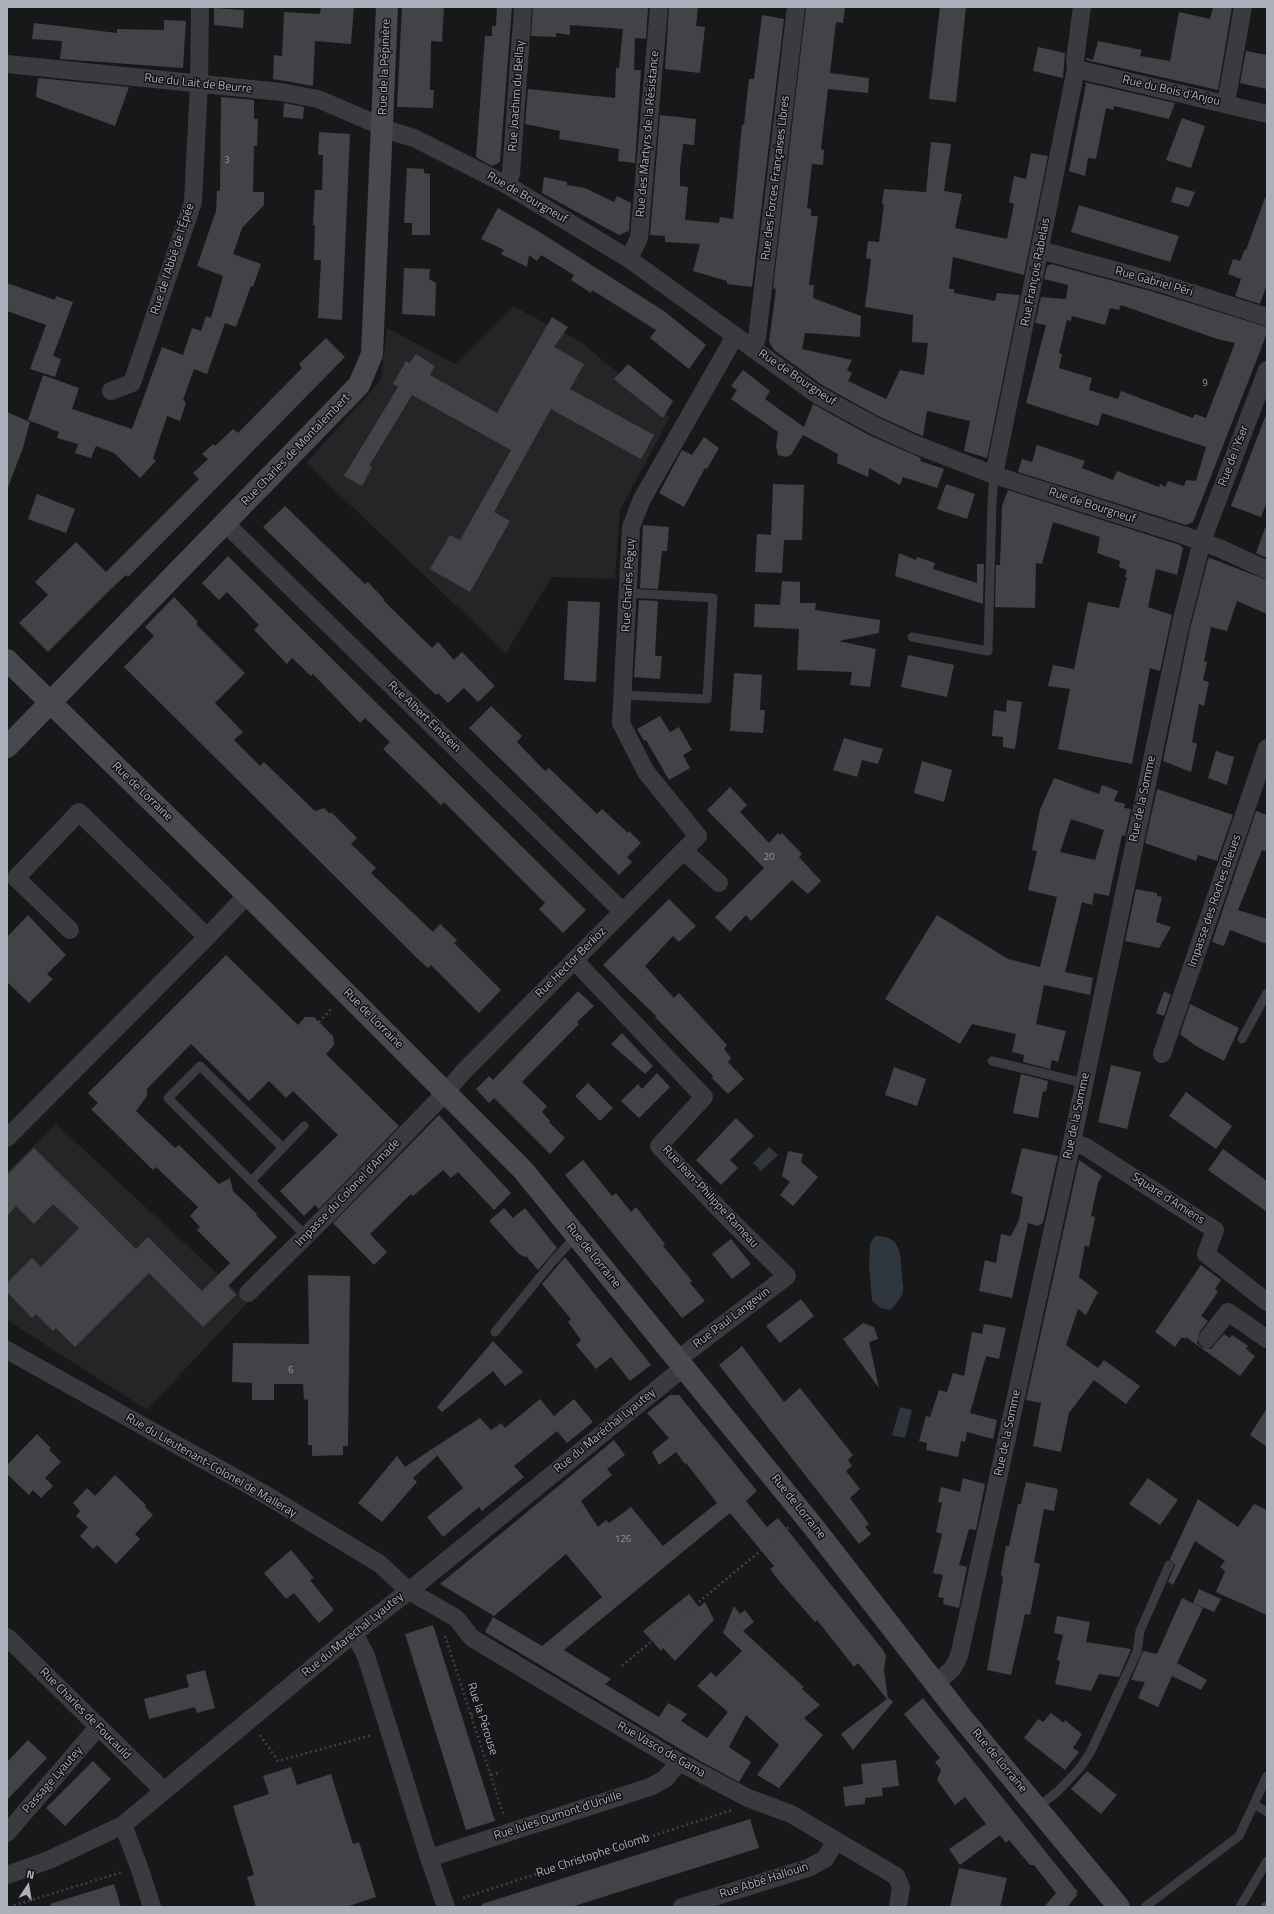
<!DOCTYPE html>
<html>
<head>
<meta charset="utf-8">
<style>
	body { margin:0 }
	#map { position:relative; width:1274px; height:1914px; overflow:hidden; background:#18181a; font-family:"Titillium Web",sans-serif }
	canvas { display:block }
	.frame { position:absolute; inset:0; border:8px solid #abafb9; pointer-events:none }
	.north { position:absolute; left:8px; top:1866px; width:40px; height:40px; -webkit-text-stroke:3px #131315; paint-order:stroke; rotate:12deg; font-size:11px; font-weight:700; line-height:16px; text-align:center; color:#abafb9 }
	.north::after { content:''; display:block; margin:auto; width:14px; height:18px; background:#abafb9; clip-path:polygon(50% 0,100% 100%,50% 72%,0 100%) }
</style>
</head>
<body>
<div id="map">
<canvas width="1274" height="1914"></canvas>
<div class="frame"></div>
<div class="north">N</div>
</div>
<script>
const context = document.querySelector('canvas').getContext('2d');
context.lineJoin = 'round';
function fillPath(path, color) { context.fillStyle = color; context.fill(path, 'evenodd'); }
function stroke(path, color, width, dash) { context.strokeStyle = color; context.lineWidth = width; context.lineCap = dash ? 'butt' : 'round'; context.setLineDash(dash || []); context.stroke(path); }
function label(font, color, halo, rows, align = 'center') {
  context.font = font + ' "Titillium Web",sans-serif'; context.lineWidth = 3; context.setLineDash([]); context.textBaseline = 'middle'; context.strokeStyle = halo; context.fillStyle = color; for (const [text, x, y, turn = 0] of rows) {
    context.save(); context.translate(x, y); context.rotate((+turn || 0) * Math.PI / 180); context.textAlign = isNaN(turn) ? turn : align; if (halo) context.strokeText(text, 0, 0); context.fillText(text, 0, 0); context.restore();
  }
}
const built = new Path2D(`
	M513 306 581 342 670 417 620 510 615 579 552 577 506 653 306 463 381 380 387 328 455 364Z
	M56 1124 248 1302 147 1410 7 1320V1172Z`);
const water = new Path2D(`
	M769 1147 778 1155 761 1171 753 1163Z
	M875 1236C902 1235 901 1256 902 1276 902 1281 904 1288 903 1292 901 1299 895 1305 890 1310L880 1308 872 1300 869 1266 870 1244Z
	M900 1407 912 1410 905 1438 892 1435Z`);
const building = new Path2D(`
	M321 7H354L351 44 315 41 313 86 273 79 274 55 282 56 284 12 320 14Z
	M402 7H444L442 42 431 41 430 90H434L433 108 397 107Z
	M497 7H512L500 162 492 166 476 157 485 36H492V26H496Z
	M533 7H648L646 39 635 38 634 70H641L635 163 618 161 619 149 559 139 560 131 525 124 528 89 615 98 616 68H619L623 29 570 25V35L556 33V37L531 36Z
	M669 7H698L696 26 705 27 700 73 665 69Z
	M806 7H845L843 23 836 22 830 73 869 78 868 93 828 89 821 149 824 150 823 165 812 164 807 208 811 209V216H818L809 285H814L813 298 861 316 860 337 805 333 802 349 852 360 847 370 852 373 848 381 886 399 900 370 924 375 928 343 912 342 913 315 865 307 871 259 866 258 868 241 879 242 884 205 882 204 884 189 926 192 931 142 951 144 944 191 962 194 955 228 1007 239 1014 204 1009 202 1014 176 1026 179 1031 153 1048 156 1024 275 953 257 949 289H954V293L995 301 997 293 1020 295 987 458 964 451 970 421 927 411 923 436 918 434 878 416 822 385 774 350 769 342 776 289 773 288Z
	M940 7H966L956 102 929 99Z
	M1213 7H1232L1218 90 1086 60V58L1093 60 1098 41 1142 50 1140 56 1170 61 1179 12 1210 19Z
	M214 8 244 10 243 28 214 25Z
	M762 15 784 19 752 287 727 284V281L693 271 700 244 665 242V236L650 235 660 115 696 119 694 145 683 144 680 169V186L688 187 685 220 719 223 720 217 733 219 742 124 744 125 749 79H754Z
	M164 20 186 21 183 68 60 59 62 41 32 39 34 23 117 33V29L164 30Z
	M1038 47 1065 53 1063 78 1033 71Z
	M1246 51 1267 55V89L1240 83Z
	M38 78 129 87 115 126 36 97Z
	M1084 82 1175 103 1169 119 1114 106 1113 110 1106 108 1096 159 1088 158 1085 176 1069 171 1086 84Z
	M221 97 254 100V119H258L257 146H254L253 192H264V205L242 228 233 254 261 264 253 287 251 286 236 327 225 323 207 374 194 369 183 400 186 403 180 421 167 416 153 458 156 461 140 478 114 453 96 446 91 458 75 453 78 444 57 438 59 432 28 420 43 375 79 388 72 409 132 429 162 347 183 355 192 328 201 331 206 316 211 318 223 276 197 266 216 211 217 191H220Z
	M284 103 304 107 303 119 283 117Z
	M1182 118 1205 126 1191 168 1166 160Z
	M319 132 350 134 342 320 318 318 321 260H314L315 225H313L315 190H322L323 155H318Z
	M407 168 424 169V173L430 174V235H412V223H404Z
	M544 177 567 182V185L585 188 614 202 617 196 631 203 629 231 619 235 542 193Z
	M1176 187 1195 192 1189 207 1171 202Z
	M1265 198H1267V284L1260 304 1235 296 1241 279 1228 274 1233 259 1240 261 1245 249 1246 250Z
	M1079 205 1179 236 1170 262 1071 232Z
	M498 208 538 231 664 311 706 345 689 369 650 338 656 330 592 290 591 293 571 280 574 275 541 255 537 261 529 255 527 267 501 254 504 250 481 239Z
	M1051 264 1154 292 1267 327V332L1259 354 1193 522 1186 525 1018 472 1022 459 1032 462 1037 445 1085 461 1082 468 1113 480 1117 471 1159 487 1160 484 1165 487 1168 481 1184 486 1186 480 1196 481 1206 447 1102 413 1098 426 1026 403 1046 325 1035 323 1041 297 1066 299 1068 285 1044 279 1047 266ZM1121 305 1217 339 1235 343 1206 418 1195 414 1193 418 1121 391 1118 399 1089 390 1092 378 1059 368 1062 354 1059 353 1067 320 1071 321 1072 316 1105 325 1110 308 1119 310Z
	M404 268 430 269 429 279 436 283 435 316 402 314Z
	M7 283 55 300 56 296 73 302 53 356 61 359 55 377 30 369 46 325 7 311Z
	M552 317 568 327 554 347 584 364 570 389 654 435 641 459 551 409 494 512 510 521 470 592 430 569 450 535 460 540 511 450 412 395 369 466 372 467 362 486 344 476 398 387 393 384 406 361 410 363 416 354 435 366 430 375 497 413Z
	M326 338 345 357 189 516 128 577 126 575 112 588 48 652 19 623 48 595 35 582 76 542 106 572 199 479 193 473 208 459 202 454 213 444 215 446 233 429 238 433 302 368 299 364Z
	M628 364 673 401 663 418 614 379Z
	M743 370 770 391 765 399 804 427 813 404 869 435 921 458 920 461 944 469 937 488 903 477 900 485 869 468 868 477 837 463 838 454 803 435 791 455 785 457 778 455 776 446 778 432 731 399 737 390 731 386Z
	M7 412 30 422 23 448 8 487Z
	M1265 417H1267V502L1261 517 1231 506Z
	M704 437 719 448 707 469 705 468 684 507 659 493 682 450 692 455Z
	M773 484 804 485 802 540H784L782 573 755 572 757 534 771 535Z
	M946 484 975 494 967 519 937 509Z
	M1008 490 1180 545 1183 548 1177 575 1156 569 1148 607 1172 615 1160 671 1150 668 1132 764 1058 749 1070 689 1048 686 1053 665 1074 669 1088 602 1119 608 1127 577H1125L1127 570 1119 567 1120 561 1097 553 1100 537 1053 522 1042 564 1036 563 1035 608 995 607 996 565H1000L1002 506Z
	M37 494 75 509 66 533 28 519Z
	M285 506 365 584 368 582 384 599 383 600 432 648 438 642 454 660 462 652 495 686 478 702 464 688 448 703 438 693 436 695 263 527Z
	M643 525 669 527 667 551H662L658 589 640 588Z
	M1265 528H1267V558L1256 553Z
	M899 553 916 560 917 557 935 563 933 569 977 583V564H984L983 604 895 576Z
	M228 556 586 910 563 933 539 909 545 903 444 802 441 805 383 749 390 742 365 718 360 723 313 674 311 676 292 658 287 664 254 630 259 625 227 592 219 600 202 583Z
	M1210 558 1267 580V614L1237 601 1227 631 1211 627 1204 661 1207 662 1203 680 1209 682 1204 706 1199 704 1192 742 1197 744 1191 772 1163 761 1190 629 1208 559Z
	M782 581 800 582V603H816L815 610 880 620 879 633 839 641 876 649 870 687 850 685 852 672 797 670 799 629 754 627 755 604 780 605Z
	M174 597 198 622 196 624 245 673 215 703 243 732 234 740 260 766 264 762 315 811 324 808 330 814 331 812 357 838 351 844 376 868 371 873 433 932 440 924 457 940 454 943 501 990 479 1013 431 965 428 968 420 961 124 667 154 636 145 627Z
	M639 600 658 601 655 656H662L660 679 634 677Z
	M568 601 600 602 596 682 564 680Z
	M908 655 954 665 947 697 901 687Z
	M734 673 762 675 760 710H765L763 733 730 731Z
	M1007 700 1022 702 1015 749 1003 747V737L992 736 994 710 1006 712Z
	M491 706 522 736 517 742 545 771 549 768 597 814 602 809 628 833 629 831 641 843 627 857 632 862 619 875 469 728Z
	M660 716 670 732 679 727 692 750 683 755 690 768 669 780 646 740 644 741 637 729Z
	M844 738 883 749 878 764 862 760 857 777 833 770Z
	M1216 751 1234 757 1227 785 1208 778Z
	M922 761 952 770 944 802 914 793Z
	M1054 778 1099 794 1102 785 1118 791 1114 801 1125 804 1124 808 1131 809 1125 836 1122 835 1109 896 1094 893 1092 905 1082 902 1065 972 1093 978 1090 995 1044 985 1036 1024 1066 1031 1058 1062 1052 1060 1050 1069 1023 1062 1024 1055 1012 1052 1016 1034 972 1024 960 1044 885 999 937 915 1008 959 1040 967 1057 897 1028 890 1037 851 1032 850 1040 810ZM1071 819 1104 830 1095 860 1060 852Z
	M730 787 747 805 740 812 769 843 778 833 780 835 782 833 802 854 799 857 821 881 808 894 792 880 751 921 746 915 730 932 715 917 764 868 707 810Z
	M1157 789 1233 815 1217 861 1198 855 1196 861 1145 843Z
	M1256 811 1267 815V852L1262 850 1238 910 1267 919V944L1230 930 1224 946 1212 942Z
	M1136 889 1157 893V896L1162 897 1156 922 1171 927 1159 948 1125 941Z
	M669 899 696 926 679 942 673 936 645 966 674 998 679 993 727 1045 724 1049 731 1058 728 1062 744 1079 728 1094 712 1078 713 1076 655 1017 656 1016 603 965Z
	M28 915 66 955 47 974 53 979 29 1003 7 982V937Z
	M226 955 298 1025 305 1017H314L333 1036 334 1045 326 1054 399 1126 319 1209 315 1205 304 1216 280 1191 338 1135 293 1091 286 1098 269 1081 249 1101 191 1044 147 1089V1096L136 1111 175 1148 179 1145 219 1184 230 1178 233 1191 257 1214 256 1215 277 1237 228 1286 236 1295 203 1327 149 1273 75 1347 56 1328 53 1331 36 1314 32 1318 7 1292V1283L32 1258 41 1267 79 1228 53 1204 34 1224 16 1206 7 1216V1175L34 1148 136 1249 148 1237 202 1291 230 1263 197 1230 200 1227 190 1216 198 1207 156 1167 153 1170 91 1109 98 1103 88 1093Z
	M578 991 594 1006 577 1022 579 1024 522 1082 547 1106 542 1112 550 1121 549 1122 565 1138 550 1154 494 1098 489 1103 476 1089 489 1076 493 1080Z
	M1164 991 1171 995 1164 1016 1156 1013Z
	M1190 1004 1239 1028 1224 1061 1196 1046 1180 1034Z
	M622 1033 653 1066 645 1074 611 1044Z
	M1111 1065 1141 1072 1127 1129 1098 1122Z
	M894 1067 926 1079 917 1106 885 1095Z
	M657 1073 670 1087 639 1118 621 1101 638 1084 642 1089Z
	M1021 1074 1048 1081 1046 1092 1043 1091 1038 1118 1013 1113Z
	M588 1083 613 1108 600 1121 575 1096Z
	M1186 1092 1232 1126 1216 1149 1169 1116Z
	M439 1115 511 1193 494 1210 458 1172 451 1178 443 1170 413 1196 411 1194 370 1234 387 1252 374 1265 333 1223Z
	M736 1118 754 1136 730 1160 738 1168 721 1185 696 1160Z
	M1022 1148 1058 1156 1043 1223 1038 1226 1028 1223 1012 1298 979 1291 985 1260 996 1263 1001 1234 1011 1236 1019 1220 1023 1197 1011 1193Z
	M1223 1149 1267 1181V1212L1208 1170Z
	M788 1151 803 1154 801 1162 818 1177 793 1206 780 1195 790 1182 782 1176Z
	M583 1160 612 1196 616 1193 631 1212 636 1207 665 1244 663 1246 692 1281 690 1283 705 1301 682 1318 565 1175Z
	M1079 1160 1102 1176 1098 1183 1091 1216 1095 1217 1089 1247 1085 1245 1079 1277 1098 1292 1086 1315 1078 1309 1066 1345 1098 1368 1104 1360 1140 1386 1126 1404 1094 1380 1069 1413 1061 1452 1033 1446 1041 1403 1026 1400Z
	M504 1208 513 1218 525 1208 557 1248 538 1270 526 1256 524 1257 518 1253 489 1221Z
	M731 1239 751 1264 732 1279 712 1254Z
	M565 1257 651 1365 630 1381 611 1357 596 1369 576 1345 581 1340 568 1322 571 1319 542 1284Z
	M1201 1265 1221 1280 1215 1289 1218 1292 1201 1316 1208 1321 1199 1333 1197 1343 1201 1347 1211 1349 1224 1334 1230 1338 1232 1335 1248 1346 1246 1349 1255 1356 1240 1376 1186 1337 1185 1339 1182 1337 1175 1347 1155 1332Z
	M308 1275 350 1276 348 1446H343V1455L312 1456V1445H308V1399L304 1400 303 1384H274V1400H252V1383L232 1382 233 1343 309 1344Z
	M801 1299 814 1316 780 1343 766 1326Z
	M863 1323 874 1327 878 1339 869 1342 879 1388 843 1339Z
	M984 1324 1006 1328 999 1359 986 1356 970 1413 997 1420 993 1439 967 1432 965 1442 961 1441 958 1457 926 1450 927 1443 919 1441 926 1416 930 1417 939 1390 947 1392 953 1373 964 1376 972 1332 982 1334Z
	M493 1341 523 1372 505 1386 493 1371 442 1412 437 1407Z
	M742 1346 784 1402 800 1388 853 1455 848 1460 852 1466 846 1471 860 1489 850 1498 869 1524 865 1527 871 1534 859 1544 719 1365Z
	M670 1395H679L757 1491 746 1501 767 1527 778 1518 883 1650 886 1656 884 1670 888 1699 889 1698 893 1702 853 1750 841 1734 887 1699 858 1663 854 1667 817 1620 815 1622 780 1582 770 1569 774 1566 730 1513 564 1650 611 1679 605 1684 659 1717 668 1703 687 1714 681 1721 707 1738 728 1712 697 1686 711 1672 716 1677 742 1651 723 1633 734 1606 740 1614 745 1610 754 1622 743 1631 804 1687 802 1689 820 1705 804 1718 823 1735 779 1788 757 1775 779 1745 746 1715 729 1747 751 1762 739 1782 700 1761 485 1632 493 1617 542 1646 602 1597 566 1554 494 1616 440 1584 614 1440 625 1455 607 1469 612 1475 581 1501 598 1527 606 1520 609 1523 631 1507 663 1546 717 1503 686 1463 685 1464 676 1452 659 1465 652 1452 669 1438 647 1413Z
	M540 1399 554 1416 574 1399 593 1422 567 1443 557 1431 514 1466 524 1477 482 1511 479 1507 443 1537 427 1517 463 1488 432 1449 480 1418 491 1430 501 1423 505 1428Z
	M1267 1408V1447L1250 1435Z
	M37 1434 51 1448 49 1450 61 1462 45 1478 53 1486 41 1498 33 1490 29 1495 7 1474V1465Z
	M432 1449 437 1456 413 1478 417 1482 382 1522 358 1503 397 1456 405 1467Z
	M115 1475 146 1505 145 1507 153 1515 135 1534 140 1539 116 1564 97 1545 93 1549 80 1536 88 1527 76 1516 80 1511 73 1503 87 1488 95 1496Z
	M963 1478 985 1484 976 1530 969 1529 959 1565 967 1567 959 1608 943 1604 944 1598 938 1597 943 1575 933 1573 942 1534 936 1532 942 1503 938 1502 941 1487 960 1492Z
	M1148 1478 1178 1500 1160 1525 1129 1504Z
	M1026 1482 1058 1489 1054 1511 1044 1509 1034 1562 1040 1564 1035 1590 1030 1615 1025 1614 1011 1675 987 1670 1003 1578 1001 1574 1006 1546H1009L1018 1504H1021Z
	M1198 1499 1238 1527 1254 1504 1267 1510V1615L1216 1592 1225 1571 1220 1567 1225 1561 1195 1541 1173 1585 1168 1582 1175 1565 1170 1559Z
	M291 1550 314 1578 310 1580 334 1610 319 1623 294 1593 286 1599 264 1573Z
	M1199 1589 1221 1599 1214 1612 1193 1603Z
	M689 1594 699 1607 705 1602 714 1620 675 1661 663 1648 661 1651 643 1631Z
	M1182 1598 1203 1608 1177 1663 1207 1680 1201 1690 1172 1676 1158 1707 1138 1698 1145 1682 1131 1680 1143 1651 1157 1654Z
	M1057 1616 1090 1622 1086 1642 1131 1649 1119 1677 1099 1674 1091 1691 1055 1684 1060 1661 1057 1660 1063 1635 1054 1633Z
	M433 1625 495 1821 466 1830 405 1634Z
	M205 1670 215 1708 197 1713 195 1707 149 1719 144 1699 189 1687 186 1675Z
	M923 1698 1077 1891 1076 1894H1078L1067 1907H1044L1056 1893 1034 1865H1030L1009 1840 1006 1843 1000 1835 960 1865 949 1849 986 1824 965 1797 955 1805 937 1780 941 1770 935 1762 940 1758 904 1714Z
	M1051 1713 1064 1723 1065 1720 1082 1734 1073 1748 1079 1752 1065 1770 1024 1738 1038 1719 1043 1722Z
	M28 1740 47 1758 7 1800V1762Z
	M896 1760 899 1786 882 1788 883 1796 865 1798V1804L845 1806 843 1787 863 1784 861 1764Z
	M93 1761 111 1779 65 1826 46 1808Z
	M291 1767 297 1785 331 1774 353 1844 359 1842 376 1897 346 1907H256L247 1877 254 1875 233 1806 269 1794 263 1776Z
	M1087 1771 1117 1795 1101 1814 1071 1789Z
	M750 1819 759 1848 571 1907H482V1904Z
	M959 1868 1007 1878 1000 1907H950Z
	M114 1884 121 1907H51L50 1904Z`);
const path = new Path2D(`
	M319 1022 332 1008
	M445 1636 504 1816
	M622 1666 789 1527
	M471 1715 482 1712
	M260 1735 278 1761 372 1735
	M491 1775 499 1773
	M463 1898 732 1810
	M9 1907 122 1872`);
const lane = new Path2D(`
	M912 637 988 651 992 503 994 475
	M623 695 707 699 713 598 629 593
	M1242 1039 1267 993
	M992 1061 1084 1083
	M283 1148 200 1066 168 1098 306 1236
	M251 1181 304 1126
	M495 1332 553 1261 577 1235
	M1254 1804 1267 1812
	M1037 1808 1058 1791 1079 1769 1090 1753 1137 1652 1140 1631 1169 1565
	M1145 1907 1239 1836 1267 1776
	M1240 1907 1267 1861
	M1265 1907 1267 1906`);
const street = new Path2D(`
	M7 64 281 92 318 99 397 133 414 138 507 185 629 259 816 394 873 425 914 444 994 475 1183 535 1219 548 1267 570
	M1076 69 1267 114
	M1226 103 1243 7
	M507 185 511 174 523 7
	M1040 250 1157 282 1267 317
	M629 259 639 238 659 7
	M753 349 757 338 796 7
	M111 391 132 383 193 202 199 84 200 7
	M994 475 1076 69 1075 60 1082 7
	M225 523 622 911
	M684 851 719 883
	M207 937 248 894
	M574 960 704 1097 659 1146 728 1218 787 1276 677 1360
	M1162 1054 1267 748
	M7 1138 207 937 79 812 16 878 70 930
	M1072 1142 1086 1147 1215 1230 1206 1254 1267 1302
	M248 1293 336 1206 446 1092 464 1071 698 836 646 772 621 723 631 527 642 499 735 336
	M1207 1339 1228 1312 1267 1339
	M7 1350 261 1492 380 1564 409 1591 456 1618 472 1638 679 1762 748 1798 791 1814 896 1876 901 1887 898 1907
	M354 1633 366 1656 429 1858 650 1787 665 1779 679 1762
	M7 1637 163 1790
	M937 1683 953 1668 959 1656 1072 1142 1180 627 1202 541 1267 370
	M123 1825 139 1867 152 1907
	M7 1833 98 1727
	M429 1858 446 1907
	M7 1875 49 1860 123 1825 354 1633 409 1591 683 1368
	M682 1907 808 1868 825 1859 836 1841`);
const secondary = new Path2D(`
	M7 660 267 914 523 1170 812 1525 959 1714 1119 1907
	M7 747 359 385 372 354 387 7`);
const numberNames = [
	["3",227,161],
	["9",1205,384],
	["20",769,858],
	["6",291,1371],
	["126",623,1540]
];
const streetNames = [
	["Rue de la Pépinière",385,67,-88],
	["Rue du Lait de Beurre",198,84,6],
	["Rue du Bois d’Anjou",1171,91,13],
	["Rue Joachim du Bellay",517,96,-86],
	["Rue des Martyrs de la Résistance",648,134,-85],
	["Rue des Forces Françaises Libres",776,178,-83],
	["Rue de Bourgneuf",527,198,30],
	["Rue de l’Abbé de l’Épée",173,259,-72],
	["Rue François Rabelais",1036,272,-79],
	["Rue Gabriel Péri",1154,282,16],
	["Rue de Bourgneuf",797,378,34],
	["Rue Charles de Montalembert",296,450,-46],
	["Rue de l’Yser",1234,456,-69],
	["Rue de Bourgneuf",1092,506,18],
	["Rue Charles Péguy",629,585,-87],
	["Rue Albert Einstein",424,717,44],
	["Rue de Lorraine",142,792,44],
	["Rue de la Somme",1143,799,-78],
	["Impasse des Roches Bleues",1215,901,-71],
	["Rue Hector Berlioz",571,963,-45],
	["Rue de Lorraine",373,1019,45],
	["Rue de la Somme",1077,1116,-78],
	["Impasse du Colonel d’Amade",348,1193,-46],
	["Rue Jean-Philippe Rameau",710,1197,47],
	["Square d’Amiens",1168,1199,33],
	["Rue de Lorraine",593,1256,51],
	["Rue Paul Langevin",732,1318,-37],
	["Rue du Maréchal Lyautey",605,1431,-39],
	["Rue de la Somme",1008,1433,-78],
	["Rue du Lieutenant-Colonel de Malleray",211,1466,30],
	["Rue de Lorraine",798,1507,51],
	["Rue du Maréchal Lyautey",353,1635,-39],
	["Rue Charles de Foucauld",85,1714,45],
	["Rue la Pérouse",482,1719,72],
	["Rue Vasco de Gama",661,1750,30],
	["Rue de Lorraine",999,1761,50],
	["Passage Lyautey",53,1780,-49],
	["Rue Jules Dumont d'Urville",558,1816,-18],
	["Rue Christophe Colomb",593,1856,-18],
	["Rue Abbé Hallouin",764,1881,-18]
];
fillPath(built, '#252427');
fillPath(water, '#2f363e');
fillPath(building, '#434347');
stroke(path, '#404146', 2.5, [2, 3]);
stroke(lane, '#3a3a3f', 9);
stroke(street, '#3a3a3f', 18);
stroke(secondary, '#48494f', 22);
label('10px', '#91949c', null, numberNames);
label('12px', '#abafb9', '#131315', streetNames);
</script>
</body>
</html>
